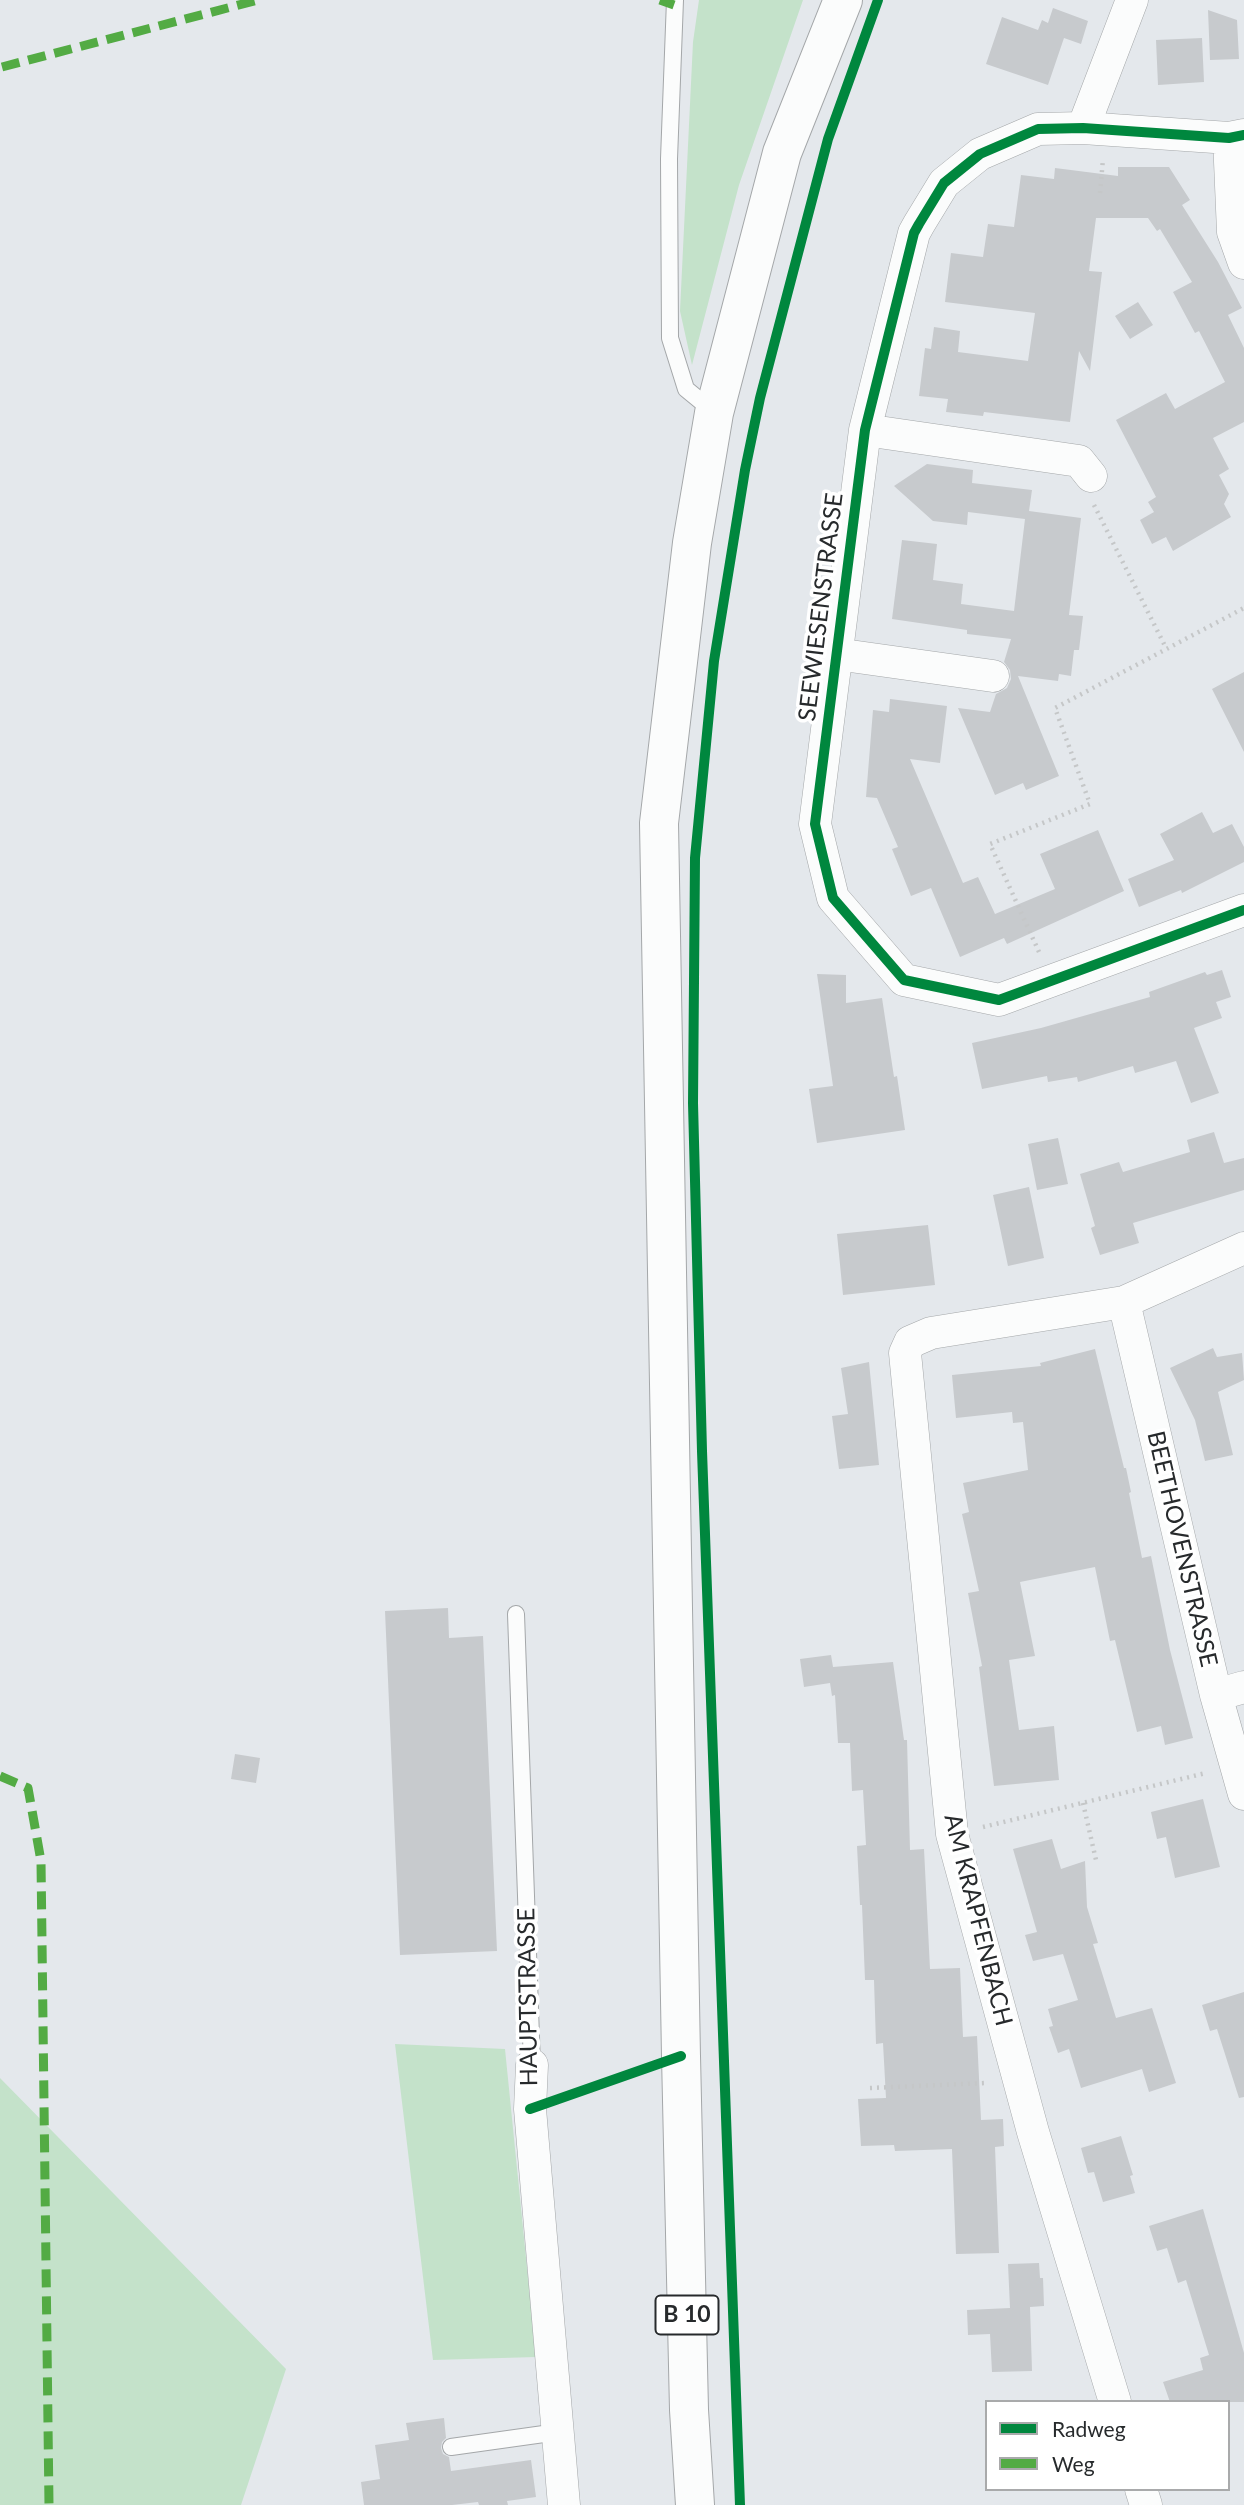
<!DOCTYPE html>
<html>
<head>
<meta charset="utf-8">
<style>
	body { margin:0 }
	#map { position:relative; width:1244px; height:2505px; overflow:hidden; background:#e4e8ec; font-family:Lato,sans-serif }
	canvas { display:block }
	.legend { position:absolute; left:985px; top:2400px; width:245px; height:91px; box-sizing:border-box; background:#fff; border:2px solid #a9aaab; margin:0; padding:9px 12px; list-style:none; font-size:21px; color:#272a2c }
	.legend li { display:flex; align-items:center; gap:14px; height:35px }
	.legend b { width:35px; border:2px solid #a9aaab }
</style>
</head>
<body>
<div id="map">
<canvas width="1244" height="2505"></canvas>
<ul class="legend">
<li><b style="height:9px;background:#00873e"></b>Radweg</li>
<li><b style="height:9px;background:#53ab44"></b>Weg</li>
</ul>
</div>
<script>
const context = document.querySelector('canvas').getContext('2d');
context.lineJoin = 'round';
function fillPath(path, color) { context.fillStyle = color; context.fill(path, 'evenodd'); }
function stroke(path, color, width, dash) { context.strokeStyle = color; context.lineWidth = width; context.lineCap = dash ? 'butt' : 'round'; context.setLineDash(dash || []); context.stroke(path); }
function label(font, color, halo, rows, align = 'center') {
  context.font = font + ' Lato,sans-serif'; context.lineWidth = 7; context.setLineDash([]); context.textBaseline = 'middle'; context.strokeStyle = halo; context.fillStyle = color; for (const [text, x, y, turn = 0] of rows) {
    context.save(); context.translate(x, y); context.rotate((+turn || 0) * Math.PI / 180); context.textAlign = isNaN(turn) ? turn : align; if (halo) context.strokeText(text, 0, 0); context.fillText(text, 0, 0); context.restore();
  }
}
const green = new Path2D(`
	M699 0H803L739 185 692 365 680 311 693 42Z
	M395 2044 505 2049 536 2357 433 2360Z
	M0 2078 286 2369 241 2505H0Z`);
const building = new Path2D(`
	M1053 8 1088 21 1081 44 1064 38 1048 85 986 64 1002 17 1038 30 1042 20 1048 23Z
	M1208 10 1237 20 1239 59 1210 60Z
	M1202 38 1204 82 1158 85 1156 40Z
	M1118 167H1169L1190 200 1182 205 1218 262 1242 308 1228 315 1244 348V422L1213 438 1229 469 1219 475 1229 494 1224 504 1231 517 1173 551 1166 537 1152 544 1140 520 1154 512 1148 502 1156 497 1116 420 1166 393 1175 409 1225 382 1199 331 1195 333 1173 292 1192 282 1160 229 1157 231 1148 218H1096L1089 271 1102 272 1090 371 1079 351 1070 422 984 412 983 416 946 412 948 399 919 396 925 348 931 349 934 327 960 331 958 352 1028 361 1035 313 945 302 951 253 983 257 988 224 1014 227 1021 175 1054 179 1055 168 1118 176Z
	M1138 302 1153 325 1130 339 1115 316Z
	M927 464 973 470 972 483 1032 490 1029 511 1081 518 1069 615 1083 616 1079 650H1074L1071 676 1059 674 1058 681 1018 676 1059 776 1026 790 1023 783 995 795 958 708 990 712 996 694 1007 688 1011 679 1010 670 1004 662 1011 639 967 634V630L892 619 902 540 937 544 933 580 963 584 961 604 1014 611 1025 519 968 512 967 525 933 521 894 486Z
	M1244 672V752L1212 689Z
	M890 699 947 706 940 763 910 759 963 883 978 877 995 914 1055 889 1040 854 1098 830 1124 891 1007 944 1004 938 960 957 931 888 911 896 892 849 898 847 877 798 866 797 873 710 889 712Z
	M1202 812 1213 833 1232 824 1244 847V862L1182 893 1181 890 1139 907 1128 879 1174 860 1160 834Z
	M1222 970 1231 997 1216 1002 1222 1018 1194 1028 1219 1093 1191 1103 1176 1061 1135 1073 1133 1066 1078 1082 1077 1077 1048 1082 1047 1076 982 1089 972 1043 1041 1028 1150 997 1149 992 1205 972 1207 975Z
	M817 974 846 975V1003L882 998 894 1077 897 1076 905 1130 817 1143 809 1089 833 1086Z
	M1214 1132 1224 1163 1244 1158V1190L1133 1223 1139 1243 1100 1255 1091 1228 1095 1226 1080 1174 1119 1162 1123 1172 1190 1152 1187 1140Z
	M1058 1138 1068 1184 1037 1190 1028 1144Z
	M1029 1187 1044 1258 1008 1266 993 1195Z
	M928 1225 935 1285 843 1295 837 1234Z
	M1213 1348 1217 1357 1242 1353 1244 1380 1218 1392 1233 1455 1205 1461 1195 1420 1170 1368Z
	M1095 1349 1124 1468H1126L1131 1492 1129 1493 1142 1558 1151 1556 1170 1650 1193 1738 1165 1745 1161 1726 1137 1732 1115 1640 1110 1641 1095 1567 1020 1582 1035 1656 1009 1660 1019 1730 1054 1726 1059 1780 994 1786 979 1667 982 1666 968 1593 979 1591 962 1514 969 1512 963 1483 1028 1470 1023 1422 1013 1423 1012 1412 956 1418 952 1375 1041 1366 1040 1363Z
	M869 1362 879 1465 839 1469 832 1416 848 1414 841 1368Z
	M448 1608 449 1638 483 1636 497 1951 400 1955 385 1611Z
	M831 1655 833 1667 893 1662 904 1740H907L910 1850 924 1849 930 1969 960 1968 963 2037 977 2036 981 2120 1003 2119 1004 2146 995 2147 999 2253 956 2254 952 2149 895 2151 894 2145 861 2146 858 2099 886 2098 883 2043 876 2044 874 1980H865L862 1905H860L857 1846 866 1845 863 1790 852 1791 850 1743H838L835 1695 832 1696 830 1683 804 1687 800 1659Z
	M235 1754 260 1758 256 1783 231 1779Z
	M1203 1799 1220 1867 1175 1878 1166 1837 1157 1839 1151 1812Z
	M1052 1839 1061 1869 1085 1861 1087 1907 1098 1943 1093 1944 1116 2018 1152 2008 1176 2083 1149 2092 1142 2069 1081 2088 1069 2049 1058 2053 1049 2027 1053 2026 1048 2009 1078 2000 1063 1954 1033 1961 1025 1935 1037 1932 1013 1849Z
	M1244 1992V2097L1239 2098 1217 2029 1210 2031 1202 2005Z
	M1121 2136 1133 2175 1130 2176 1135 2193 1103 2202 1094 2172 1088 2173 1081 2148Z
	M1203 2209 1244 2353V2402H1170L1163 2382 1203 2370 1200 2358 1209 2355 1186 2280 1178 2283 1167 2248 1157 2251 1149 2226Z
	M1039 2263 1040 2278H1043L1044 2306 1016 2308 1030 2307 1032 2371 992 2372 990 2334 968 2335 967 2310 1010 2308 1008 2264Z
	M444 2418 446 2438 442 2442 441 2448 443 2454 449 2457 451 2471 531 2460 536 2497 507 2501 508 2505H479L478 2502 452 2505H364L361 2482 380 2479 375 2445 409 2440 406 2423Z`);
const path = new Path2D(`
	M1100 193 1103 159
	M1094 505 1166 648
	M1039 952 990 844 1090 804 1055 708 1244 608
	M1083 1803 1096 1860
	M983 1827 1206 1773
	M870 2088 986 2083`);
const lane = new Path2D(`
	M675 0 669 159 670 338 686 389 714 412
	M516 1614 532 2065
	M451 2447 558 2432`);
const street = new Path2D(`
	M1083 128 1132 0
	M1244 135 1229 138 1083 128 1038 129 980 154 944 183 919 224 914 233 865 430 815 824 833 898 904 980 999 1000 1244 910
	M1229 138 1233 232 1244 263
	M865 430 1079 461 1091 476
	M836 654 993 676
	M1124 1302 1216 1695 1244 1794
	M1216 1695 1244 1687
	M532 2065 530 2109 564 2505
	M1115 2402 1033 2132 952 1834 905 1353 910 1342 931 1333 1124 1302 1244 1248
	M1141 2489 1146 2505`);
const primary = new Path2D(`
	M695 2505 689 2410 681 2056 659 823 692 543 714 413 782 153 843 0`);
const quiet = new Path2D(`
	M660 0 674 5
	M2 67 258 0
	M0 1776 28 1788 41 1861 49 2505`);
const cycleway = new Path2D(`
	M1244 135 1229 138 1083 128 1038 129 980 154 944 183 919 224 914 233 865 430 815 824 833 898 904 980 999 1000 1244 910
	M530 2109 681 2056
	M740 2505 702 1451 693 1103 695 858 714 661 745 470 760 398 828 139 878 0`);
const shields = [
	[687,2315,63]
];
const shieldNames = [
	["B 10",687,2315]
];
const streetNames = [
	["SEEWIESENSTRASSE",821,607,-83],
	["BEETHOVENSTRASSE",1182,1549,77],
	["AM KRAPFENBACH",978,1920,76],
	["HAUPTSTRASSE",528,1997,-91]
];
fillPath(green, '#c4e2ca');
fillPath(building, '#c7cacd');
stroke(lane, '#a4a7a9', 18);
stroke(street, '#a4a7a9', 33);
stroke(primary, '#a4a7a9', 40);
stroke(path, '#c5c7c8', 4.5, [2, 5]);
stroke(lane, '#fbfcfc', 16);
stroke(street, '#fbfcfc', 32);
stroke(primary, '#fbfcfc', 38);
stroke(quiet, '#53ab44', 9, [18, 9]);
stroke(cycleway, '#00873e', 10);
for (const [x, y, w] of shields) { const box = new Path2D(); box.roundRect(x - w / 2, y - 19.5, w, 39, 5); context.fillStyle = '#fff'; context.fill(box); stroke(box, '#272a2c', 2); }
label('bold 23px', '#272a2c', null, shieldNames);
label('24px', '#272a2c', '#fff', streetNames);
</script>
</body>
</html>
